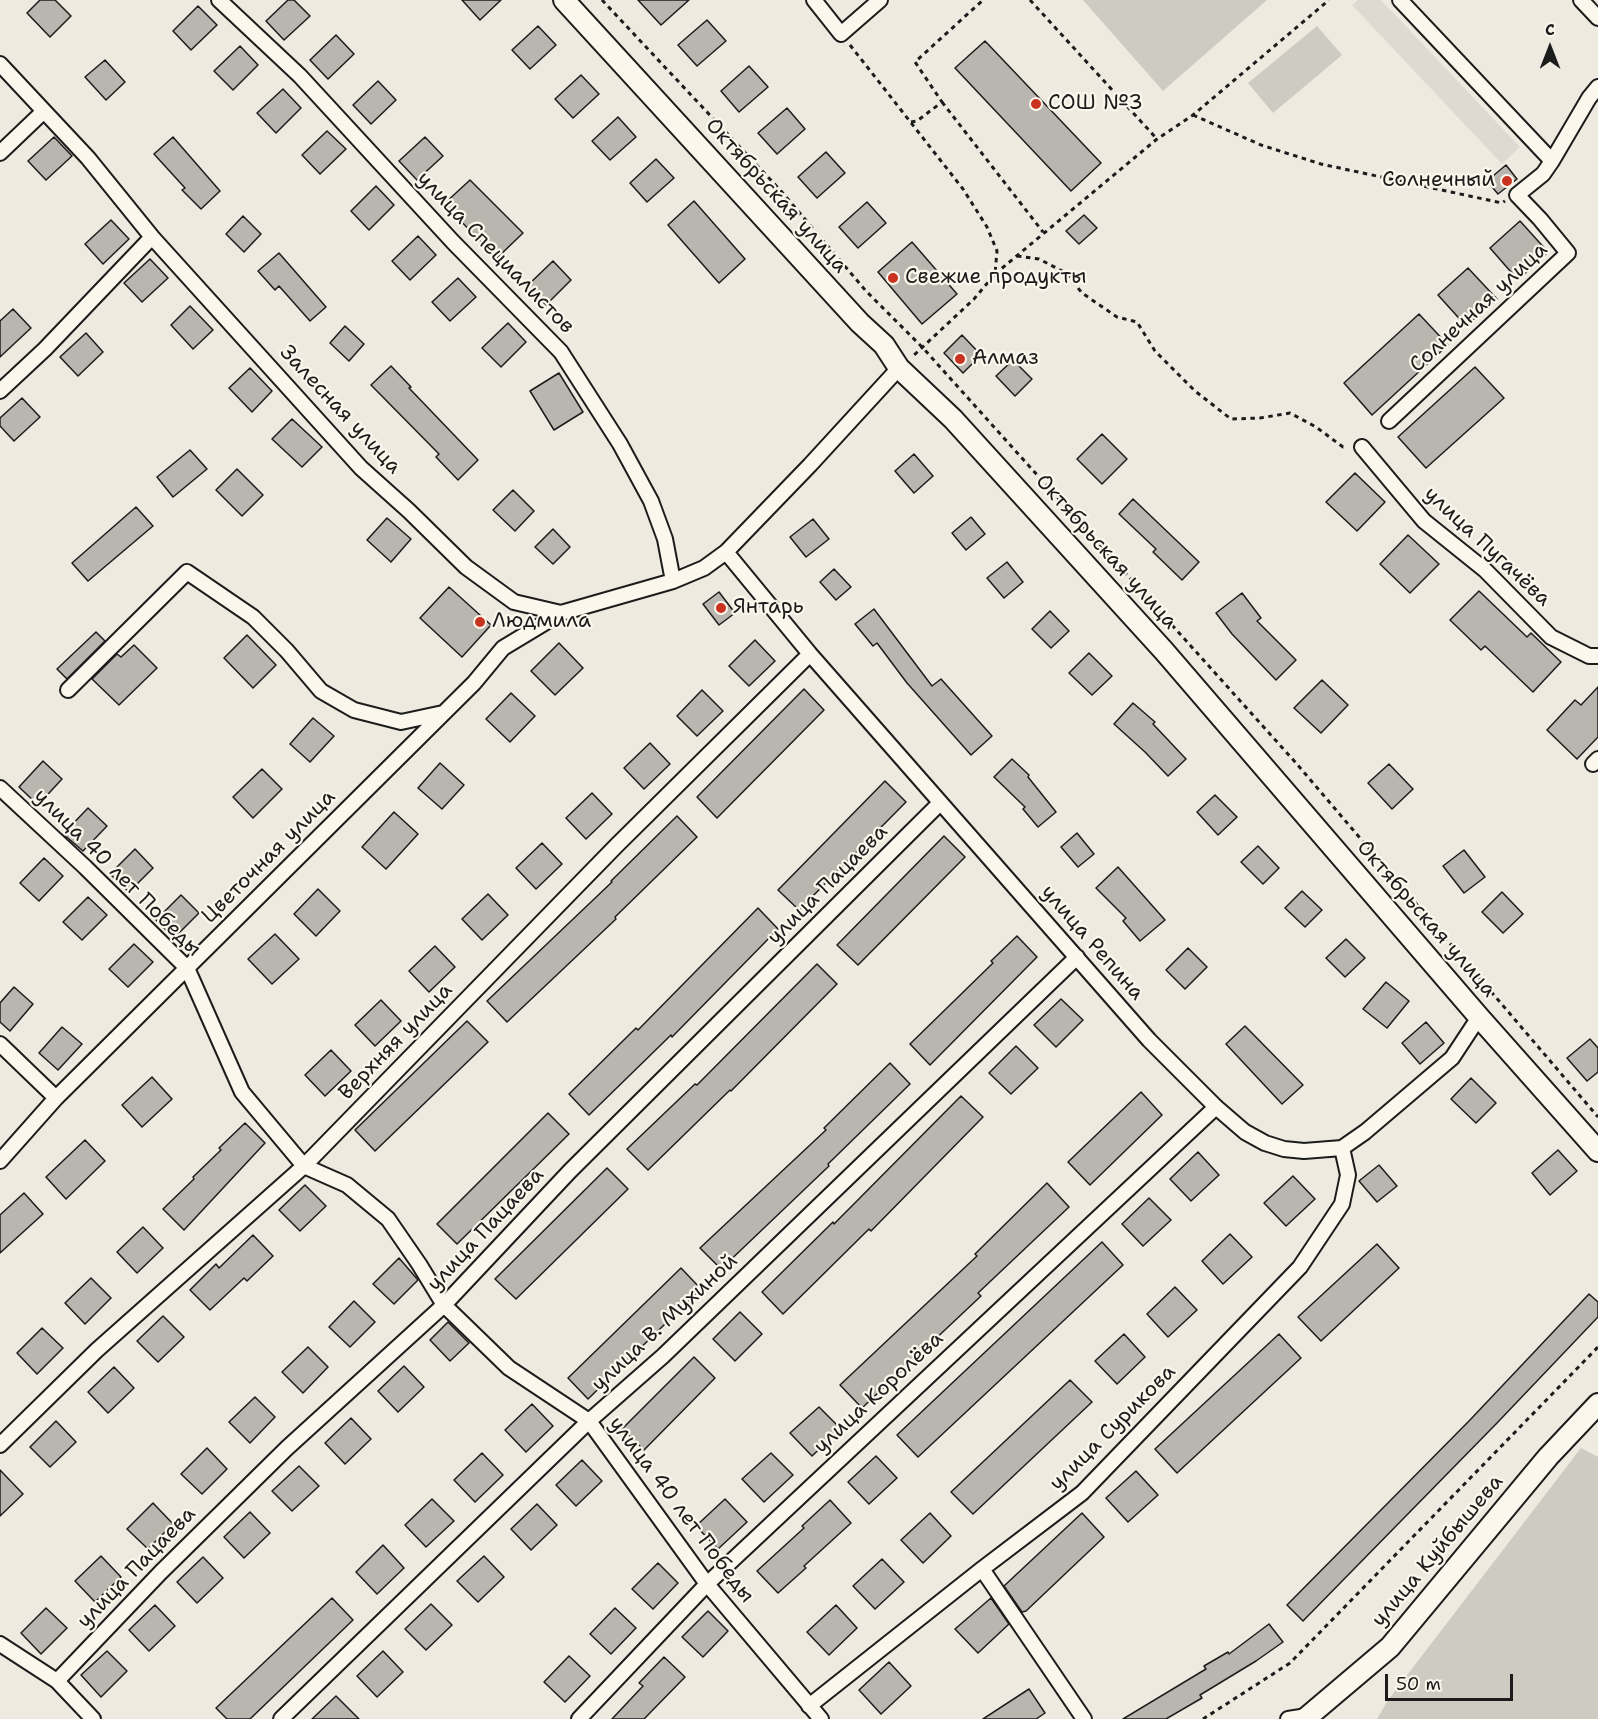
<!DOCTYPE html>
<html>
<head>
<meta charset="utf-8">
<style>
	body { margin:0 }
	#map { position:relative; width:1598px; height:1719px; overflow:hidden; background:#eeeadf; font-family:"Shantell Sans",sans-serif }
	canvas { display:block }
	.north { position:absolute; left:1520px; top:18px; width:60px; height:60px; -webkit-text-stroke:4px #fbf7ec; paint-order:stroke; rotate:0deg; font-size:16px; font-weight:700; line-height:24px; text-align:center; color:#1c1c1c }
	.north::after { content:''; display:block; margin:auto; width:21px; height:27px; background:#1c1c1c; clip-path:polygon(50% 0,100% 100%,50% 72%,0 100%) }
	.scale { position:absolute; left:1385px; top:1674px; width:128px; height:27px; box-sizing:border-box; border:3px solid #1c1c1c; border-top:0; padding-left:8px; font-size:18px; line-height:21px; white-space:nowrap; color:#1c1c1c; -webkit-text-stroke:4px #fbf7ec; paint-order:stroke }
</style>
</head>
<body>
<div id="map">
<canvas width="1598" height="1719"></canvas>
<div class="north">С</div>
<div class="scale">50 m</div>
</div>
<script>
const context = document.querySelector('canvas').getContext('2d');
context.lineJoin = 'round';
function fillPath(path, color) { context.fillStyle = color; context.fill(path, 'evenodd'); }
function stroke(path, color, width, dash) { context.strokeStyle = color; context.lineWidth = width; context.lineCap = dash ? 'butt' : 'round'; context.setLineDash(dash || []); context.stroke(path); }
function label(font, color, halo, rows, align = 'center') {
  context.font = font + ' "Shantell Sans",sans-serif'; context.lineWidth = 4.5; context.setLineDash([]); context.textBaseline = 'middle'; context.strokeStyle = halo; context.fillStyle = color; for (const [text, x, y, turn = 0] of rows) {
    context.save(); context.translate(x, y); context.rotate((+turn || 0) * Math.PI / 180); context.textAlign = isNaN(turn) ? turn : align; if (halo) context.strokeText(text, 0, 0); context.fillText(text, 0, 0); context.restore();
  }
}
const built = new Path2D(`
	M1358 0H1381L1520 147 1502 164 1352 5Z`);
const green = new Path2D(`
	M1083 0H1267L1163 91Z
	M1317 26 1342 55 1273 113 1248 83Z
	M1581 1448 1598 1457V1719H1377L1388 1700Z`);
const building = new Path2D(`
	M40 0H55L71 16 50 37 27 13Z
	M288 0H294L310 16 284 40 266 21Z
	M462 0H501L480 20Z
	M638 0H689L661 25Z
	M198 6 217 25 191 50 173 31Z
	M707 20 726 41 697 66 678 45Z
	M538 26 556 45 530 69 512 50Z
	M336 35 354 54 328 79 310 60Z
	M985 41 1101 163 1071 191 955 68Z
	M240 46 258 65 233 90 214 71Z
	M105 60 125 82 106 100 85 77Z
	M749 66 768 87 739 112 721 91Z
	M581 75 599 94 573 118 555 99Z
	M378 81 396 100 371 124 353 105Z
	M283 89 301 108 276 133 257 113Z
	M787 108 805 129 777 154 758 133Z
	M618 117 636 137 610 160 592 141Z
	M327 131 346 149 320 174 302 155Z
	M54 137 72 156 46 180 28 161Z
	M173 137 220 191 201 209 182 190 185 188 154 154Z
	M425 137 443 156 417 180 399 161Z
	M826 152 845 173 817 198 798 177Z
	M656 159 674 178 647 202 630 183Z
	M1506 165 1517 179 1498 194 1487 181Z
	M470 180 523 233 497 258 444 204Z
	M376 186 394 205 369 230 351 211Z
	M694 201 745 259 719 283 668 225Z
	M867 202 886 223 858 248 839 227Z
	M1084 215 1097 228 1079 244 1066 231Z
	M243 216 261 234 244 252 226 234Z
	M111 220 129 239 103 264 85 244Z
	M1520 221 1548 252 1518 280 1490 248Z
	M418 236 436 255 410 280 392 261Z
	M912 242 957 294 922 324 878 272Z
	M279 253 326 307 310 321 279 286 275 290 258 271Z
	M150 259 168 278 142 302 124 283Z
	M553 261 571 280 546 305 527 286Z
	M1468 268 1497 299 1466 326 1438 295Z
	M458 278 476 297 450 321 432 302Z
	M190 306 213 330 193 349 171 325Z
	M13 309 31 328 0 357V321Z
	M1419 314 1448 345 1372 415 1344 383Z
	M508 323 526 342 501 367 482 348Z
	M345 326 364 344 349 361 330 343Z
	M86 333 103 352 78 376 60 357Z
	M962 335 981 355 963 373 944 353Z
	M1013 360 1032 379 1015 396 996 376Z
	M391 366 411 387 409 388 478 460 458 480 436 457 439 454 371 385Z
	M1475 367 1504 398 1426 468 1398 437Z
	M250 368 272 391 252 412 229 388Z
	M559 373 583 412 554 430 530 391Z
	M22 398 40 417 14 441 0 426V418Z
	M292 419 322 447 302 467 272 439Z
	M1102 434 1127 459 1102 484 1077 459Z
	M190 450 207 469 173 497 157 477Z
	M914 454 933 476 914 493 895 471Z
	M237 469 263 495 242 516 216 490Z
	M1355 473 1385 502 1357 531 1326 502Z
	M513 490 534 511 515 531 493 510Z
	M1133 499 1199 562 1182 580 1153 552 1156 549 1119 514Z
	M136 507 153 526 88 581 72 563Z
	M971 517 985 534 966 550 952 533Z
	M387 518 411 539 391 562 367 540Z
	M813 519 829 539 806 557 790 537Z
	M553 529 570 547 553 564 535 547Z
	M1408 535 1439 564 1410 593 1380 564Z
	M1007 562 1023 582 1004 598 987 578Z
	M834 569 851 587 836 600 820 582Z
	M449 587 491 625 462 657 420 618Z
	M1479 591 1527 637 1531 633 1561 662 1533 692 1485 646 1481 650 1450 620Z
	M719 592 735 613 719 625 703 604Z
	M1242 593 1261 618 1257 621 1296 660 1276 680 1232 634 1216 613Z
	M874 609 932 686 941 679 992 736 971 755 907 683 877 643 873 646 855 624Z
	M1050 611 1069 631 1051 648 1032 629Z
	M96 632 105 641 67 679 57 669Z
	M247 635 276 665 253 688 224 658Z
	M755 640 775 661 749 686 729 666Z
	M559 643 583 668 555 695 531 671Z
	M134 645 157 668 119 705 92 679 117 654 121 657Z
	M1089 653 1112 676 1092 695 1069 673Z
	M1322 680 1348 705 1321 733 1294 708Z
	M1598 687V737L1577 759 1547 730 1575 700 1581 705Z
	M804 689 824 710 717 818 697 797Z
	M702 690 723 711 697 736 677 716Z
	M511 693 535 716 510 742 486 719Z
	M1133 703 1155 722 1153 724 1186 759 1168 776 1145 752 1114 724Z
	M313 718 334 736 310 762 290 744Z
	M650 743 670 764 644 789 624 768Z
	M1012 759 1029 775 1028 777 1056 812 1038 827 1023 809 1025 807 994 777Z
	M43 761 62 779 38 805 19 787Z
	M440 763 464 785 442 809 418 788Z
	M1389 764 1413 789 1392 809 1368 783Z
	M262 769 282 789 253 818 233 797Z
	M885 781 906 802 799 910 778 890Z
	M592 793 612 814 586 839 566 818Z
	M1215 795 1237 817 1218 835 1197 812Z
	M88 808 107 826 83 851 63 834Z
	M394 812 418 834 386 869 362 847Z
	M677 816 697 837 615 917 616 919 507 1022 487 1001 612 882 611 881Z
	M1077 833 1094 854 1078 867 1061 847Z
	M944 836 965 857 858 965 837 945Z
	M542 843 562 864 536 889 516 868Z
	M1258 846 1279 868 1263 884 1241 862Z
	M135 849 153 868 129 892 110 874Z
	M1464 850 1485 877 1464 893 1443 866Z
	M44 858 63 876 39 901 20 883Z
	M1118 867 1165 920 1140 941 1123 921 1126 918 1096 888Z
	M318 889 340 911 316 936 294 914Z
	M1302 891 1322 910 1305 927 1285 908Z
	M1502 892 1523 914 1503 933 1482 912Z
	M488 894 508 915 482 940 462 919Z
	M181 895 199 913 174 938 156 920Z
	M88 897 107 915 82 940 63 922Z
	M758 908 778 929 672 1037 671 1035 589 1115 569 1094 636 1028 638 1030Z
	M275 934 299 959 272 984 248 959Z
	M1017 936 1037 957 930 1065 910 1044 993 963 991 961Z
	M1346 939 1365 958 1345 977 1326 958Z
	M134 944 153 962 128 987 109 969Z
	M435 946 455 967 429 992 409 971Z
	M1188 948 1207 967 1185 989 1166 970Z
	M817 964 837 984 731 1091 730 1090 648 1170 627 1149 695 1084 697 1085Z
	M1386 982 1409 1001 1387 1028 1363 1009Z
	M14 987 33 1004 10 1031 0 1022V1003Z
	M1061 999 1083 1020 1056 1047 1034 1025Z
	M381 1000 401 1021 375 1046 355 1025Z
	M467 1021 488 1042 375 1151 355 1130Z
	M1426 1022 1444 1043 1420 1064 1402 1043Z
	M1245 1026 1303 1085 1282 1104 1226 1044Z
	M62 1027 82 1044 58 1070 39 1053Z
	M1590 1039 1598 1048V1072L1587 1081 1567 1058Z
	M1016 1046 1038 1068 1011 1094 989 1073Z
	M331 1050 351 1071 325 1096 305 1075Z
	M890 1063 910 1084 828 1164 829 1166 721 1269 700 1248 826 1130 824 1128Z
	M152 1077 172 1099 142 1127 122 1105Z
	M1471 1078 1496 1103 1476 1123 1451 1099Z
	M1141 1092 1162 1115 1090 1185 1068 1162Z
	M961 1096 983 1117 871 1231 869 1229 783 1314 762 1292 833 1222 834 1224Z
	M548 1113 569 1134 457 1244 437 1224Z
	M245 1123 265 1143 184 1230 163 1209 194 1179 193 1177 221 1150 219 1148Z
	M85 1140 105 1161 66 1199 46 1177Z
	M1558 1150 1577 1171 1550 1195 1532 1173Z
	M1198 1152 1219 1175 1191 1201 1170 1179Z
	M1379 1165 1397 1186 1377 1202 1359 1181Z
	M607 1168 628 1189 516 1299 495 1279Z
	M1293 1176 1315 1199 1286 1226 1264 1203Z
	M1047 1183 1069 1207 978 1293 981 1296 862 1408 840 1385 977 1256 975 1254Z
	M305 1185 326 1206 300 1231 279 1210Z
	M24 1193 43 1214 0 1253V1215Z
	M1149 1198 1171 1220 1143 1246 1122 1224Z
	M143 1227 163 1248 137 1273 117 1252Z
	M1230 1234 1252 1257 1223 1284 1202 1261Z
	M253 1235 273 1256 247 1281 244 1278 210 1310 190 1290 216 1264 219 1268Z
	M1102 1242 1123 1265 918 1457 897 1435Z
	M1377 1244 1399 1268 1321 1341 1298 1317Z
	M399 1258 418 1280 394 1304 373 1284Z
	M681 1268 701 1289 588 1399 568 1378Z
	M91 1278 111 1298 85 1324 65 1303Z
	M1175 1287 1197 1310 1168 1337 1147 1314Z
	M1589 1294 1598 1302V1317L1497 1423 1303 1621 1287 1605 1469 1421Z
	M354 1301 375 1322 350 1347 329 1327Z
	M740 1312 762 1334 735 1361 713 1339Z
	M163 1316 184 1337 158 1362 137 1341Z
	M448 1322 469 1343 450 1361 430 1340Z
	M42 1328 63 1348 37 1374 17 1353Z
	M1124 1334 1145 1357 1117 1384 1095 1361Z
	M1279 1334 1301 1358 1177 1473 1155 1449Z
	M308 1347 328 1367 303 1393 282 1372Z
	M694 1357 715 1378 644 1450 622 1429Z
	M404 1366 424 1387 398 1412 378 1391Z
	M114 1367 134 1388 108 1413 88 1392Z
	M1070 1380 1092 1402 973 1514 951 1492Z
	M255 1397 275 1417 250 1443 229 1422Z
	M532 1404 553 1426 526 1452 505 1430Z
	M819 1407 841 1429 812 1456 790 1433Z
	M351 1418 371 1439 345 1464 325 1443Z
	M56 1421 76 1442 50 1467 30 1447Z
	M207 1448 227 1469 202 1494 181 1474Z
	M482 1453 503 1475 475 1502 454 1480Z
	M771 1453 793 1475 764 1502 742 1479Z
	M876 1456 897 1478 869 1504 848 1482Z
	M582 1460 602 1481 576 1506 556 1485Z
	M299 1466 319 1486 292 1511 272 1491Z
	M0 1470 23 1494 0 1516Z
	M1136 1471 1158 1495 1128 1522 1106 1498Z
	M432 1499 454 1521 426 1547 405 1525Z
	M725 1499 747 1522 718 1549 696 1526Z
	M830 1500 851 1523 804 1566 806 1568 778 1593 757 1571 804 1528 802 1526Z
	M153 1503 173 1524 148 1549 127 1529Z
	M537 1504 557 1525 531 1550 511 1529Z
	M250 1512 270 1533 244 1558 224 1537Z
	M930 1513 951 1536 923 1563 901 1540Z
	M1082 1513 1104 1537 1026 1611 1022 1612 1004 1586Z
	M383 1545 404 1568 377 1594 356 1572Z
	M101 1556 121 1577 95 1602 75 1581Z
	M484 1556 504 1577 478 1602 457 1581Z
	M203 1557 223 1578 197 1603 177 1582Z
	M882 1559 904 1582 875 1609 853 1586Z
	M658 1563 678 1583 653 1609 632 1589Z
	M332 1598 353 1620 250 1719H227L216 1708Z
	M991 1598 1009 1624 978 1653 955 1629Z
	M431 1604 452 1625 426 1650 405 1629Z
	M155 1605 175 1626 149 1651 129 1630Z
	M836 1605 857 1628 829 1655 807 1632Z
	M46 1608 67 1628 41 1654 21 1633Z
	M615 1608 636 1628 611 1654 590 1634Z
	M708 1611 728 1631 703 1657 682 1637Z
	M1269 1624 1283 1642 1256 1661 1200 1695 1202 1698 1166 1719H1123L1206 1669 1204 1666 1228 1652 1229 1654Z
	M107 1651 127 1671 101 1697 81 1675Z
	M383 1651 403 1672 377 1697 357 1676Z
	M569 1656 590 1676 565 1702 544 1682Z
	M664 1657 685 1677 644 1719H612L643 1686 639 1683Z
	M889 1662 911 1686 881 1714 859 1690Z
	M1029 1689 1045 1713 1036 1719H983Z
	M336 1696 359 1719H312Z`);
const path = new Path2D(`
	M602 0 781 191 866 291 923 348 1296 763 1598 1117
	M1030 0 1157 139
	M850 45 963 189 987 227 997 251 995 274 974 299 913 356
	M942 102 1043 232
	M1193 115 1261 145 1321 164 1502 203 1505 201
	M911 122 917 121 942 102 915 62 983 0
	M1017 256 1039 259 1066 273 1082 293 1117 317 1137 322 1155 351 1195 391 1231 419 1260 418 1290 413 1316 427 1343 447H1347
	M995 274 1157 139 1193 115 1329 0
	M1203 1719 1290 1663 1598 1347`);
const minor = new Path2D(`
	M219 0 300 76 453 242 561 352 620 444 651 501 665 539 673 581
	M814 0 841 34 880 0
	M1581 0 1598 18
	M0 64 88 158 152 237 361 468 409 511 466 567 514 602 561 613 673 581 704 568 726 552 810 465 899 368
	M0 153 44 111
	M1552 161 1589 98 1598 87
	M0 391 45 349 152 237
	M1389 421 1568 253 1540 219 1517 195 1543 174 1552 161 1400 0
	M1362 447 1424 521 1485 570 1551 637 1589 656H1598
	M726 552 810 654 1149 1040 1216 1107 1245 1132 1265 1143 1284 1149 1304 1151 1342 1148 1365 1132 1452 1058 1479 1017
	M68 690 187 572 253 617 287 651 321 691 354 710 401 722 443 713
	M1593 764 1598 759
	M0 788 85 867 187 968 242 1092 304 1166 347 1185 388 1219 419 1264 444 1305 509 1368 589 1421 707 1584 821 1719
	M0 1044 56 1098
	M0 1161 56 1098 474 683 503 648 561 613
	M0 1445 97 1350 304 1166 617 845 810 654
	M982 1569 1084 1719
	M0 1644 57 1681 93 1719
	M57 1681 161 1572 287 1448 444 1305 570 1171 940 803
	M809 1706 982 1569 1082 1493 1300 1267 1342 1204 1348 1175 1342 1148
	M281 1719 589 1421 663 1356 1077 957
	M579 1719 707 1584 1216 1107
	M1288 1719 1307 1716`);
const secondary = new Path2D(`
	M564 0 860 323 884 345 899 368 953 419 1164 651 1479 1017 1598 1151
	M1305 1719 1390 1647 1548 1457 1598 1404`);
const markers = [
	[1036,104,6,"#c8321e"],
	[1507,181,6,"#c8321e"],
	[893,278,6,"#c8321e"],
	[960,359,6,"#c8321e"],
	[721,608,6,"#c8321e"],
	[480,622,6,"#c8321e"]
];
const poiNames = [
	["СОШ №3",1048,104],
	["Солнечный",1495,181,"right"],
	["Свежие продукты",905,278],
	["Алмаз",972,359],
	["Янтарь",733,608],
	["Людмила",492,622]
];
const streetNames = [
	["Октябрьская улица",776,196,48],
	["улица Специалистов",495,253,46],
	["Солнечная улица",1479,308,-43],
	["Залесная улица",340,410,47],
	["улица Пугачёва",1487,547,43],
	["Октябрьская улица",1106,552,48],
	["Цветочная улица",269,857,-45],
	["улица 40 лет Победы",117,873,45],
	["улица Пацаева",828,885,-45],
	["Октябрьская улица",1426,919,49],
	["улица Репина",1092,943,49],
	["Верхняя улица",396,1042,-46],
	["улица Пацаева",486,1230,-47],
	["улица В. Мухиной",665,1323,-43],
	["улица Королёва",879,1393,-43],
	["улица Сурикова",1113,1428,-45],
	["улица 40 лет Победы",681,1510,53],
	["улица Куйбышева",1438,1551,-50],
	["улица Пацаева",137,1568,-46]
];
fillPath(built, '#dedad1');
fillPath(green, '#ceccc2');
fillPath(building, '#b9b6af');
stroke(building, '#1c1c1c', 1.5);
stroke(minor, '#1c1c1c', 18);
stroke(secondary, '#1c1c1c', 24);
stroke(path, '#1c1c1c', 3, [4.5, 4.5]);
stroke(minor, '#fbf7ec', 14);
stroke(secondary, '#fbf7ec', 20);
for (const [x, y, r, color] of markers) { const dot = new Path2D(); dot.arc(x, y, r, 0, 2 * Math.PI); context.fillStyle = color; context.fill(dot); stroke(dot, '#fbf7ec', 2); }
label('21px', '#1c1c1c', '#fbf7ec', poiNames, 'left');
label('21px', '#1c1c1c', '#fbf7ec', streetNames);
</script>
</body>
</html>
